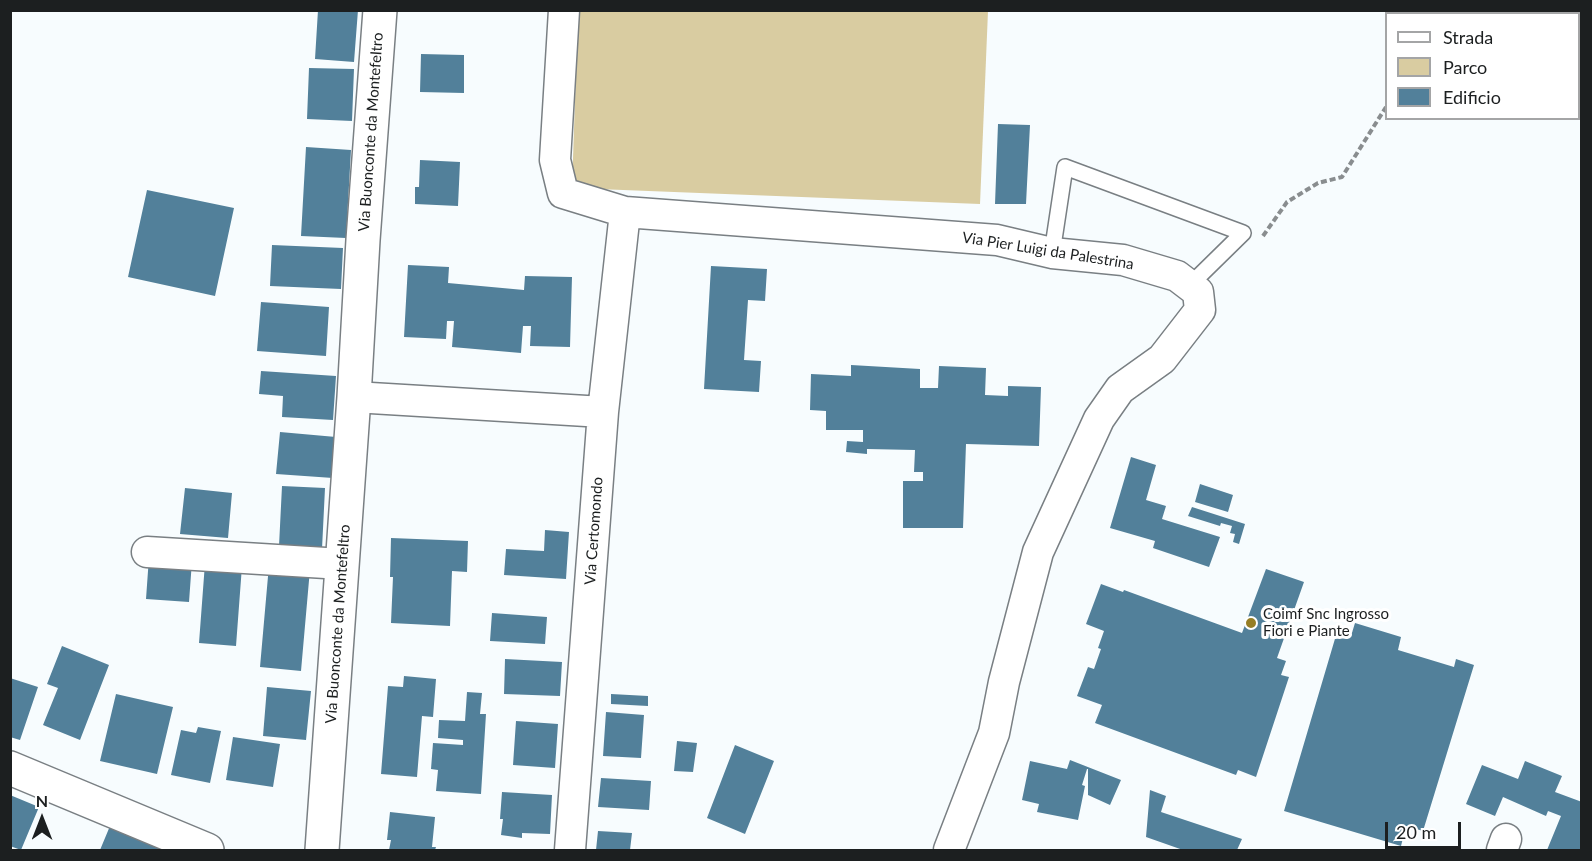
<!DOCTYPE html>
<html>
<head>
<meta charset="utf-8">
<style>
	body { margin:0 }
	#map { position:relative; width:1592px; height:861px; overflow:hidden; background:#f7fcfe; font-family:Lato,sans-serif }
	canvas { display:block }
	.frame { position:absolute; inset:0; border:12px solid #1c1f20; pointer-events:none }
	.legend { position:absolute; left:1385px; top:12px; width:195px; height:108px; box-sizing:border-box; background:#fff; border:2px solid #a4a5a6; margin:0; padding:8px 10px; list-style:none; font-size:18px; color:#1c1f20 }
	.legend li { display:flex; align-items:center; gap:12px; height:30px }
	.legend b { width:30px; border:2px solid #a4a5a6 }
	.north { position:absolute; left:12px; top:789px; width:60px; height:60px; -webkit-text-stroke:4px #fff; paint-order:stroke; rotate:0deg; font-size:16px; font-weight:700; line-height:24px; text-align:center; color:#1c1f20 }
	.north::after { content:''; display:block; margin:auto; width:21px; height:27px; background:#1c1f20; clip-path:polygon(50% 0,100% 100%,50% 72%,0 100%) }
	.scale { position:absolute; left:1385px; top:822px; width:76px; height:27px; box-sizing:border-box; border:3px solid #1c1f20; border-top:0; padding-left:8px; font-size:18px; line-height:21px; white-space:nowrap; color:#1c1f20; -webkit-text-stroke:4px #fff; paint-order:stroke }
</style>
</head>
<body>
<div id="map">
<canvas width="1592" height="861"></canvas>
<div class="frame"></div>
<ul class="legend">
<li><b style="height:8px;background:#fff"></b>Strada</li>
<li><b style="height:16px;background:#d9cca1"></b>Parco</li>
<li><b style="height:16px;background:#52809a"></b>Edificio</li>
</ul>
<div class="north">N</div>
<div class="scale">20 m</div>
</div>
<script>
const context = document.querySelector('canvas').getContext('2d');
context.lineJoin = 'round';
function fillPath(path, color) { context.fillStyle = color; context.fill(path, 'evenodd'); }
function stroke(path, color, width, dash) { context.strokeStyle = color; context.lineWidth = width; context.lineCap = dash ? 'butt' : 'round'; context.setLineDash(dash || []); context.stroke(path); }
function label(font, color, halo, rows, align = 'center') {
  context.font = font + ' Lato,sans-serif'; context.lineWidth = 6; context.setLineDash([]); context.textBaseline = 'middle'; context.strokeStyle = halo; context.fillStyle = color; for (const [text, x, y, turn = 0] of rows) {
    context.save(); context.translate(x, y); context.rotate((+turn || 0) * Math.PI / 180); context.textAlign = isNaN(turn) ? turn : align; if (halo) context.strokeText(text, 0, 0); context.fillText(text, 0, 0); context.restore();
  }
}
const green = new Path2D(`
	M578 11H988L980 204 572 188Z`);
const building = new Path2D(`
	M318 10H358L354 62 315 59Z
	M421 54 464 55V93L420 92Z
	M309 68 354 69 352 121 307 119Z
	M998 124 1030 125 1026 204H995Z
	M306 147 351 150 346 238 301 236Z
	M420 160 460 162 458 206 415 204V187H419Z
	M147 190 234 208 215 296 128 277Z
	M272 245 343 248 341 289 270 286Z
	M408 265 449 267 448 283 524 290 525 276 572 277 570 347 530 346 531 326H523L521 353 452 347 454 321H447L446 339 404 337Z
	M711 266 767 269 765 301 748 300 744 360 761 361 759 392 704 389Z
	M261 302 329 307 326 356 257 351Z
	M851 365 920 369V388H938L939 366 986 368 985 395 1008 396V386L1041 387 1039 446 966 444 963 528H903V481H923V472H914L915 450 867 449V454L846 452 847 441 863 442V430H826V411L810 410 811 374 851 376Z
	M261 371 336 376 333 420 282 417 283 396 259 394Z
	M280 432 336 437 333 478 276 474Z
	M1131 457 1156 465 1146 500 1166 506 1162 519 1220 537 1209 567 1153 548 1155 541 1110 528Z
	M1200 484 1233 495 1228 512 1195 502Z
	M282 486 325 488 322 549 279 546Z
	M185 488 232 493 228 538 180 534Z
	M1192 507 1245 524 1239 544 1233 542 1235 534 1230 533 1232 526 1221 523 1220 526 1188 516Z
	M545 530 569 532 566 579 504 575 506 549 544 551Z
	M391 538 468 541 467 572 452 571 450 626 391 623 393 577H390Z
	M149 557 192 561 189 602 146 599Z
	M205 563 242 566 236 646 199 643Z
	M269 565 310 569 301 671 260 667Z
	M1266 569 1304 582 1277 658 1286 661 1281 675 1289 677 1256 777 1238 770 1236 775 1095 723 1102 705 1077 696 1088 667 1094 669 1101 649 1098 648 1104 631 1086 624 1101 584 1123 592 1124 590 1242 633Z
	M492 613 547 617 545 644 490 641Z
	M1355 623 1401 637 1398 650 1454 667 1456 659 1474 665 1423 831 1406 826 1401 846 1284 811 1337 632 1351 636Z
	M62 646 109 665 80 740 43 725 58 688 47 684Z
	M505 659 562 662 560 696 504 694Z
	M404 676 436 679 433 717 422 716 417 777 381 774 388 686 403 687Z
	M10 678 38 687 20 740 10 737Z
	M267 687 311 691 306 740 263 736Z
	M467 692 482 693 480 714H486L481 794 436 791 438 770 431 769 433 743 463 745V740L438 738 439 720 465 721Z
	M116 694 173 707 157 774 100 761Z
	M611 694 648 696V706L611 704Z
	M606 712 644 715 641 758 603 756Z
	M516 721 558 724 555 768 513 765Z
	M198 727 221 731 210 783 171 775 181 730 196 733Z
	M233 737 280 744 273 787 226 780Z
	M677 741 697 743 693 772 674 771Z
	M735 745 774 761 745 834 707 818Z
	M1070 760 1121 780 1110 805 1088 795V769H1087L1082 785 1085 786 1078 820 1037 812 1039 804 1022 800 1030 761 1067 769Z
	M1525 761 1562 776 1555 792 1582 802V850H1547L1561 816 1548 811 1546 816 1503 797 1495 816 1466 804 1482 765 1518 779Z
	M601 778 651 781 649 810 598 807Z
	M1150 790 1166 796 1161 812 1242 839 1237 850H1183L1146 837Z
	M502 792 552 795 550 834 522 833V838L501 835 503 819H500Z
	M10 795 39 807 21 850 10 846Z
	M390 812 435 817 432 847H436L435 850H389L391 840H387Z
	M110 826 168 850H100Z
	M598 831 632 833 630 850H596Z`);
const path = new Path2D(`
	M1441 14 1442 10
	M1263 236 1287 202 1318 183 1342 177 1386 107`);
const lane = new Path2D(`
	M1052 253 1065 167 1243 233 1190 285`);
const street = new Path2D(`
	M564 10 555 160 563 193 625 212 997 240 1052 253 1123 260 1177 276 1198 292 1200 310 1162 359 1120 389 1099 419 1038 552 1004 682 994 733 949 850
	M354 397 603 412
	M147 552 342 564
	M570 850 603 412 625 212
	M1502 850 1506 839`);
const secondary = new Path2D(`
	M10 768 207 850
	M322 850 354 397 363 240 380 10`);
const markers = [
	[1251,623,6,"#967e25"]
];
const streetNames = [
	["Via Buonconte da Montefeltro",371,132,-86],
	["Via Pier Luigi da Palestrina",1048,251,9],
	["Via Certomondo",594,531,-86],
	["Via Buonconte da Montefeltro",338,624,-86]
];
const poiNames = [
	["Coimf Snc Ingrosso",1263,614],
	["Fiori e Piante",1263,631]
];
fillPath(green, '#d9cca1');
fillPath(building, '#52809a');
stroke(lane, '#797f83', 18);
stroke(street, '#797f83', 33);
stroke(secondary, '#797f83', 36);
stroke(path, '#898d8f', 4, [6, 3]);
stroke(lane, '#fff', 15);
stroke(street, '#fff', 30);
stroke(secondary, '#fff', 33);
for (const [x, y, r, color] of markers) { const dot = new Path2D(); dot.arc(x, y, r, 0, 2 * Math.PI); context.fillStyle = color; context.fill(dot); stroke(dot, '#fff', 2); }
label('15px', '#1c1f20', '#fff', streetNames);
label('15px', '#1c1f20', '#fff', poiNames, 'left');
</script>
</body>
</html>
